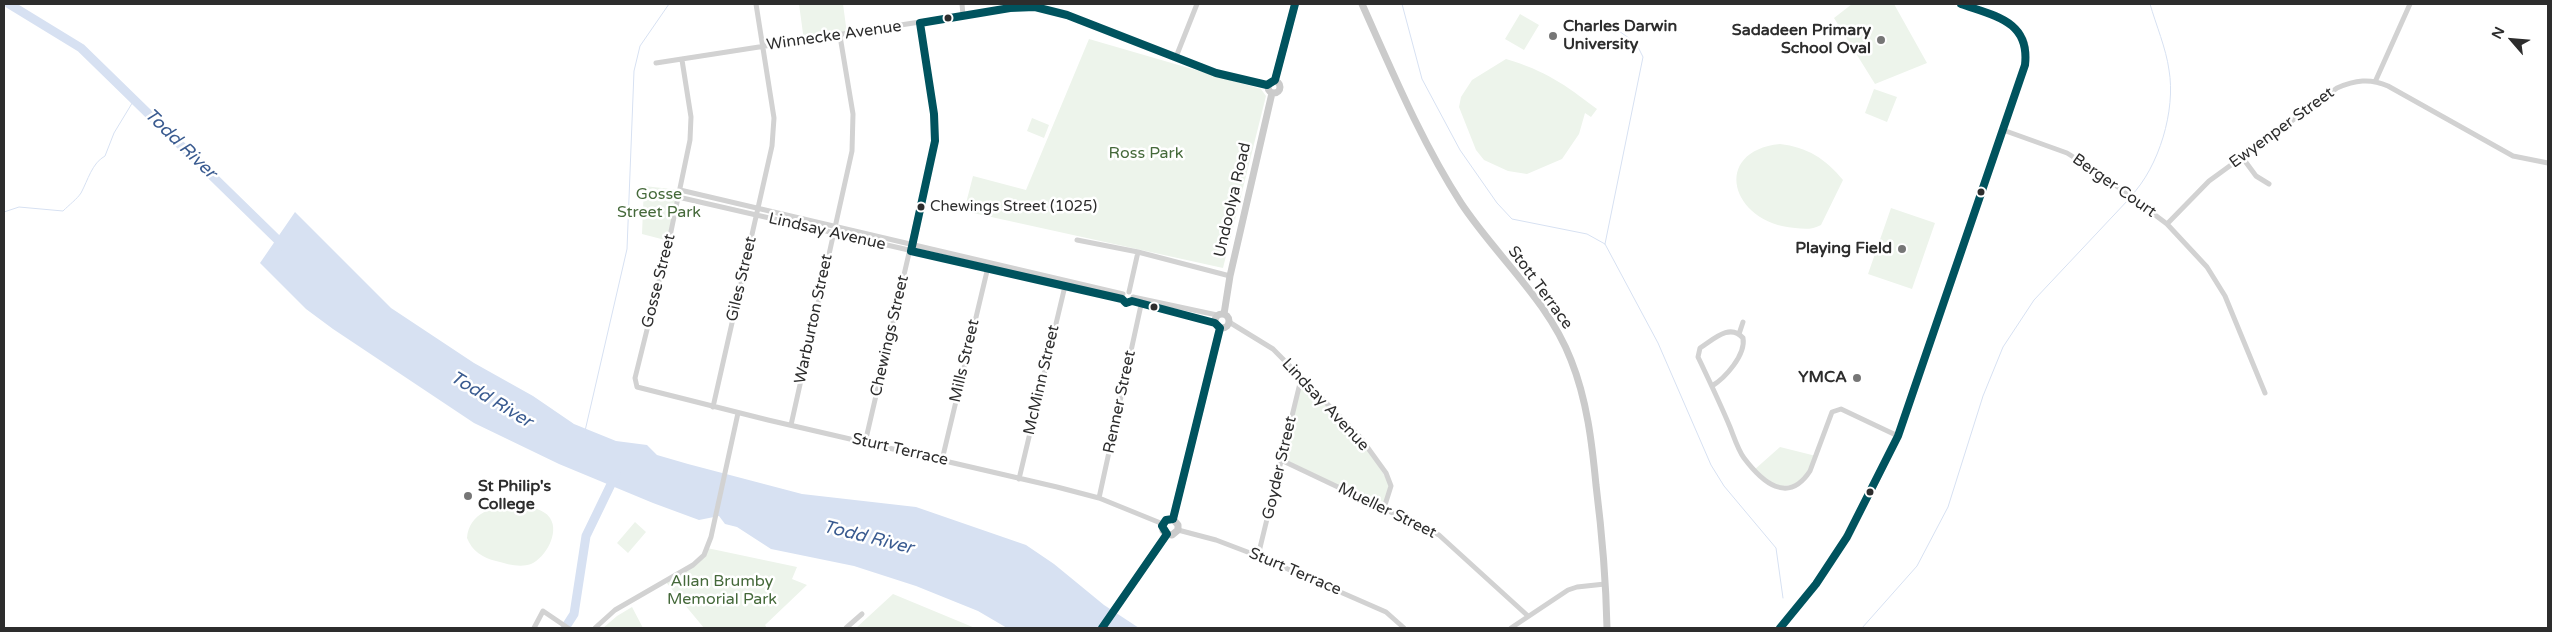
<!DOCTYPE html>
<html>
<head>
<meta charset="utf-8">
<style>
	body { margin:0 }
	#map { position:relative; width:2552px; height:632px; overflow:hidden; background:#fff; font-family:"Varela Round",sans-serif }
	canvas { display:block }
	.frame { position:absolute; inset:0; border:5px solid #2d2d2d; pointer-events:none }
	.north { position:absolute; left:2487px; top:15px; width:50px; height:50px; -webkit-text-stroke:4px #fff; paint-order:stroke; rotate:297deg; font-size:14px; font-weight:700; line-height:20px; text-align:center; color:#2d2d2d }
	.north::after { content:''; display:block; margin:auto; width:18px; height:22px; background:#2d2d2d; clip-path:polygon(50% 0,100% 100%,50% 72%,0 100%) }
</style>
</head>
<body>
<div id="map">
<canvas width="2552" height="632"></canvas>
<div class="frame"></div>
<div class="north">N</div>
</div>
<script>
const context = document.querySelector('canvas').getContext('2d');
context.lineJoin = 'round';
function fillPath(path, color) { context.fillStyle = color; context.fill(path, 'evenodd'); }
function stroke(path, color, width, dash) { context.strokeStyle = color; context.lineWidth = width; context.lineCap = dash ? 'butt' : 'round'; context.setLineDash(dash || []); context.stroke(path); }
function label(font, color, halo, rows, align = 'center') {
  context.font = font + ' "Varela Round",sans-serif'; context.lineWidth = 5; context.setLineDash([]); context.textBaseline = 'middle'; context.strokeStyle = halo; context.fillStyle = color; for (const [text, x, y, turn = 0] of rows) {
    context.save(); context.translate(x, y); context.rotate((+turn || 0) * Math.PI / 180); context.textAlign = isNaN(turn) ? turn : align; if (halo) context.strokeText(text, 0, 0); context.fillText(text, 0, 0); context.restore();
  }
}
const green = new Path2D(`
	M799 4H843L847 34 804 41Z
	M1852 4H1894L1927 63 1875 84 1834 18Z
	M1520 14 1539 25 1524 50 1505 39Z
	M1089 39 1261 89 1266 96 1223 268 964 211 973 176 1026 190Z
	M1506 59C1546 71 1564 84 1597 109L1591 117 1585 113 1579 134 1562 159 1527 174 1508 171 1484 160 1476 150 1459 107 1461 97 1472 80Z
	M1874 89 1897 97 1887 122 1865 113Z
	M1032 118 1049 125 1044 138 1027 131Z
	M1780 144C1807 147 1826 159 1843 180L1821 225C1812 230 1804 229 1795 228 1730 223 1711 151 1780 144Z
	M644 186 680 190 669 241 642 234Z
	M1891 208 1935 223 1912 289 1868 274Z
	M1301 379 1360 437 1391 486 1384 508 1281 460Z
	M1780 447 1816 456 1810 471 1799 484 1775 487 1754 470Z
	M515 504C525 506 544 508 550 518 560 533 545 558 531 564 520 568 507 564 496 561 483 558 472 551 467 538 469 513 493 506 515 504Z
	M635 522 646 532 628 553 617 543Z
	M707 548 797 567 792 579 807 585 765 625 767 628H704L665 581 693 565Z
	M893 594 975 628H856Z
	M632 607 643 628H603L617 616Z`);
const water = new Path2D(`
	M295 212 391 308 474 363 533 396 574 424 616 441 647 445 657 455 688 464 802 494 916 507 1026 545 1054 564 1104 605 1139 628H1007L978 611 916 586 854 566 771 549 737 527 725 524 719 516 699 520 653 503 559 464 474 423 333 329 306 309 260 263Z`);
const stream = new Path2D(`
	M1402 4 1422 79 1460 150 1497 203 1512 219 1587 234 1605 244 1658 343 1711 465 1724 486 1776 548 1783 598
	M2131 196C2159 167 2176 110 2169 70 2166 48 2156 25 2150 4
	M4 212 19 207 63 211C69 205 77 199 81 193 88 180 92 163 105 156L114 133 134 100
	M1605 244 1643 57 1636 43 1616 29
	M585 431 627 249 634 71 640 46 669 4
	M1862 628 1917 566 1948 507 1983 396 2003 347 2034 300 2129 199`);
const river = new Path2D(`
	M9 4 81 48 285 247
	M565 628 574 614 586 536 616 474`);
const street = new Path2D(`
	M962 4 963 15
	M1176 57 1197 4
	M682 60 691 117 690 140 669 241 635 378 637 387 768 420 1057 487 1099 498 1163 524
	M656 63 1010 8 1035 7 1067 15 1216 73 1267 85
	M2375 82 2410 4
	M2003 130 2067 153 2102 175 2167 224 2207 267 2225 296 2265 393
	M2242 157 2256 176 2269 184
	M680 190 1123 294
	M678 197 1122 299 1126 303 1132 301
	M2167 224 2209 181 2337 88C2355 80 2370 78 2388 86L2513 156 2548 163
	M1077 240 1138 252 1230 276
	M1129 292 1138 252
	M1133 297 1217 315
	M1132 301 1215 323
	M1229 322 1273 349 1360 437 1386 473 1391 486 1384 508
	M1739 334 1743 322
	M1712 386C1725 378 1746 355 1743 338 1730 323 1714 339 1700 348L1698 357C1709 380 1720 403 1730 427 1734 437 1738 450 1744 458 1762 482 1788 505 1810 471L1832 412 1841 409 1898 436
	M713 407 772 146 774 118 756 4
	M791 425 852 151 853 114 840 36
	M865 443 935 141 934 114 920 23
	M942 460 988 267
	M1281 460 1439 535 1528 616
	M1019 479 1065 286
	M1099 498 1141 305
	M1178 530 1216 540 1258 556 1386 612 1404 628
	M1258 556 1301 379
	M534 628 543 611 568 628
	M595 628 615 610 693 565 704 555 711 537 738 413
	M846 628 862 614
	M1511 628 1568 590 1577 587 1605 584
	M1780 628C1832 572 1867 505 1898 436L2025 65C2036 22 1992 16 1961 4`);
const secondary = new Path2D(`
	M1362 4C1392 71 1421 141 1461 203 1496 256 1548 300 1571 360 1587 400 1592 443 1596 485 1602 533 1606 581 1607 628
	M1275 80 1295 4
	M1268 87a6 6 0 1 1 12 0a6 6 0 1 1-12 0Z
	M1215 321a7 7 0 1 1 14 0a7 7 0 1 1-14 0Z
	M1224 314 1230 276 1272 93
	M1173 519 1220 328
	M1167 534 1172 535 1178 530V525L1173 519
	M1167 534 1163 531V524L1166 520 1173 519
	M1102 628 1167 534`);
const bus1 = new Path2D(`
	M1102 628 1167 534 1162 526 1166 520 1173 519 1220 328 1215 323 1132 301 1126 303 1122 299 911 251 935 141 934 114 920 23 1010 8 1035 7 1067 15 1216 73 1267 85 1275 80 1295 4
	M1780 628 1816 584 1847 537 1898 436 2025 65C2030 21 1995 16 1961 4`);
const markers = [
	[948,18,4.5,"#2d2d2d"],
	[1553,36,5,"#767676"],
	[1881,40,5,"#767676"],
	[1981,192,4.5,"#2d2d2d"],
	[921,207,4.5,"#2d2d2d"],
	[1902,249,5,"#767676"],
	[1154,307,4.5,"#2d2d2d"],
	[1857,378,5,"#767676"],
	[1870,492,4.5,"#2d2d2d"],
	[468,496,5,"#767676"]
];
const busNames = [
	["Chewings Street (1025)",930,207]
];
const poiNames = [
	["Charles Darwin",1563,27,"left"],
	["University",1563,45,"left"],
	["Sadadeen Primary",1871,31],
	["School Oval",1871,49],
	["Playing Field",1892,249],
	["YMCA",1847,378],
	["St Philip's",478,487,"left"],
	["College",478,505,"left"]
];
const streetNames = [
	["Winnecke Avenue",834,36,-8],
	["Ewyenper Street",2282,128,-36],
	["Berger Court",2114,186,35],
	["Undoolya Road",1233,200,-77],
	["Lindsay Avenue",827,232,13],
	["Giles Street",742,279,-77],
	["Gosse Street",659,281,-76],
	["Stott Terrace",1540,288,54],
	["Warburton Street",814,319,-78],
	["Chewings Street",890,336,-77],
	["Mills Street",965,361,-77],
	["McMinn Street",1042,380,-77],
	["Renner Street",1120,402,-78],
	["Lindsay Avenue",1325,405,47],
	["Sturt Terrace",900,450,13],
	["Goyder Street",1280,468,-77],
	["Mueller Street",1387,511,26],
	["Sturt Terrace",1295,572,23]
];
const parkNames = [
	["Ross Park",1146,154],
	["Gosse",659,195],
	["Street Park",659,213],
	["Allan Brumby",722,582],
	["Memorial Park",722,600]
];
const waterNames = [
	["Todd River",180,144,44],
	["Todd River",491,400,31],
	["Todd River",868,538,14]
];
fillPath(green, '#edf4eb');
fillPath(water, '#d7e1f2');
stroke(stream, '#d7e1f2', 1);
stroke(river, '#d7e1f2', 9);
stroke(street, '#d2d2d2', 5);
stroke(secondary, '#cbcbcb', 7);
stroke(bus1, '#00535e', 8);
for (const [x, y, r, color] of markers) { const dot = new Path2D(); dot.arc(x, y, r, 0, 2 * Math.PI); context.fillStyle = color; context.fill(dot); stroke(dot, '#fff', 2); }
label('15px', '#2d2d2d', '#fff', busNames, 'left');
label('bold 16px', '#2d2d2d', '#fff', poiNames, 'right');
label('16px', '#2d2d2d', '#fff', streetNames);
label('16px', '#45693a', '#fff', parkNames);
label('italic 18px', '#3a5b90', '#fff', waterNames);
</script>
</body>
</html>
